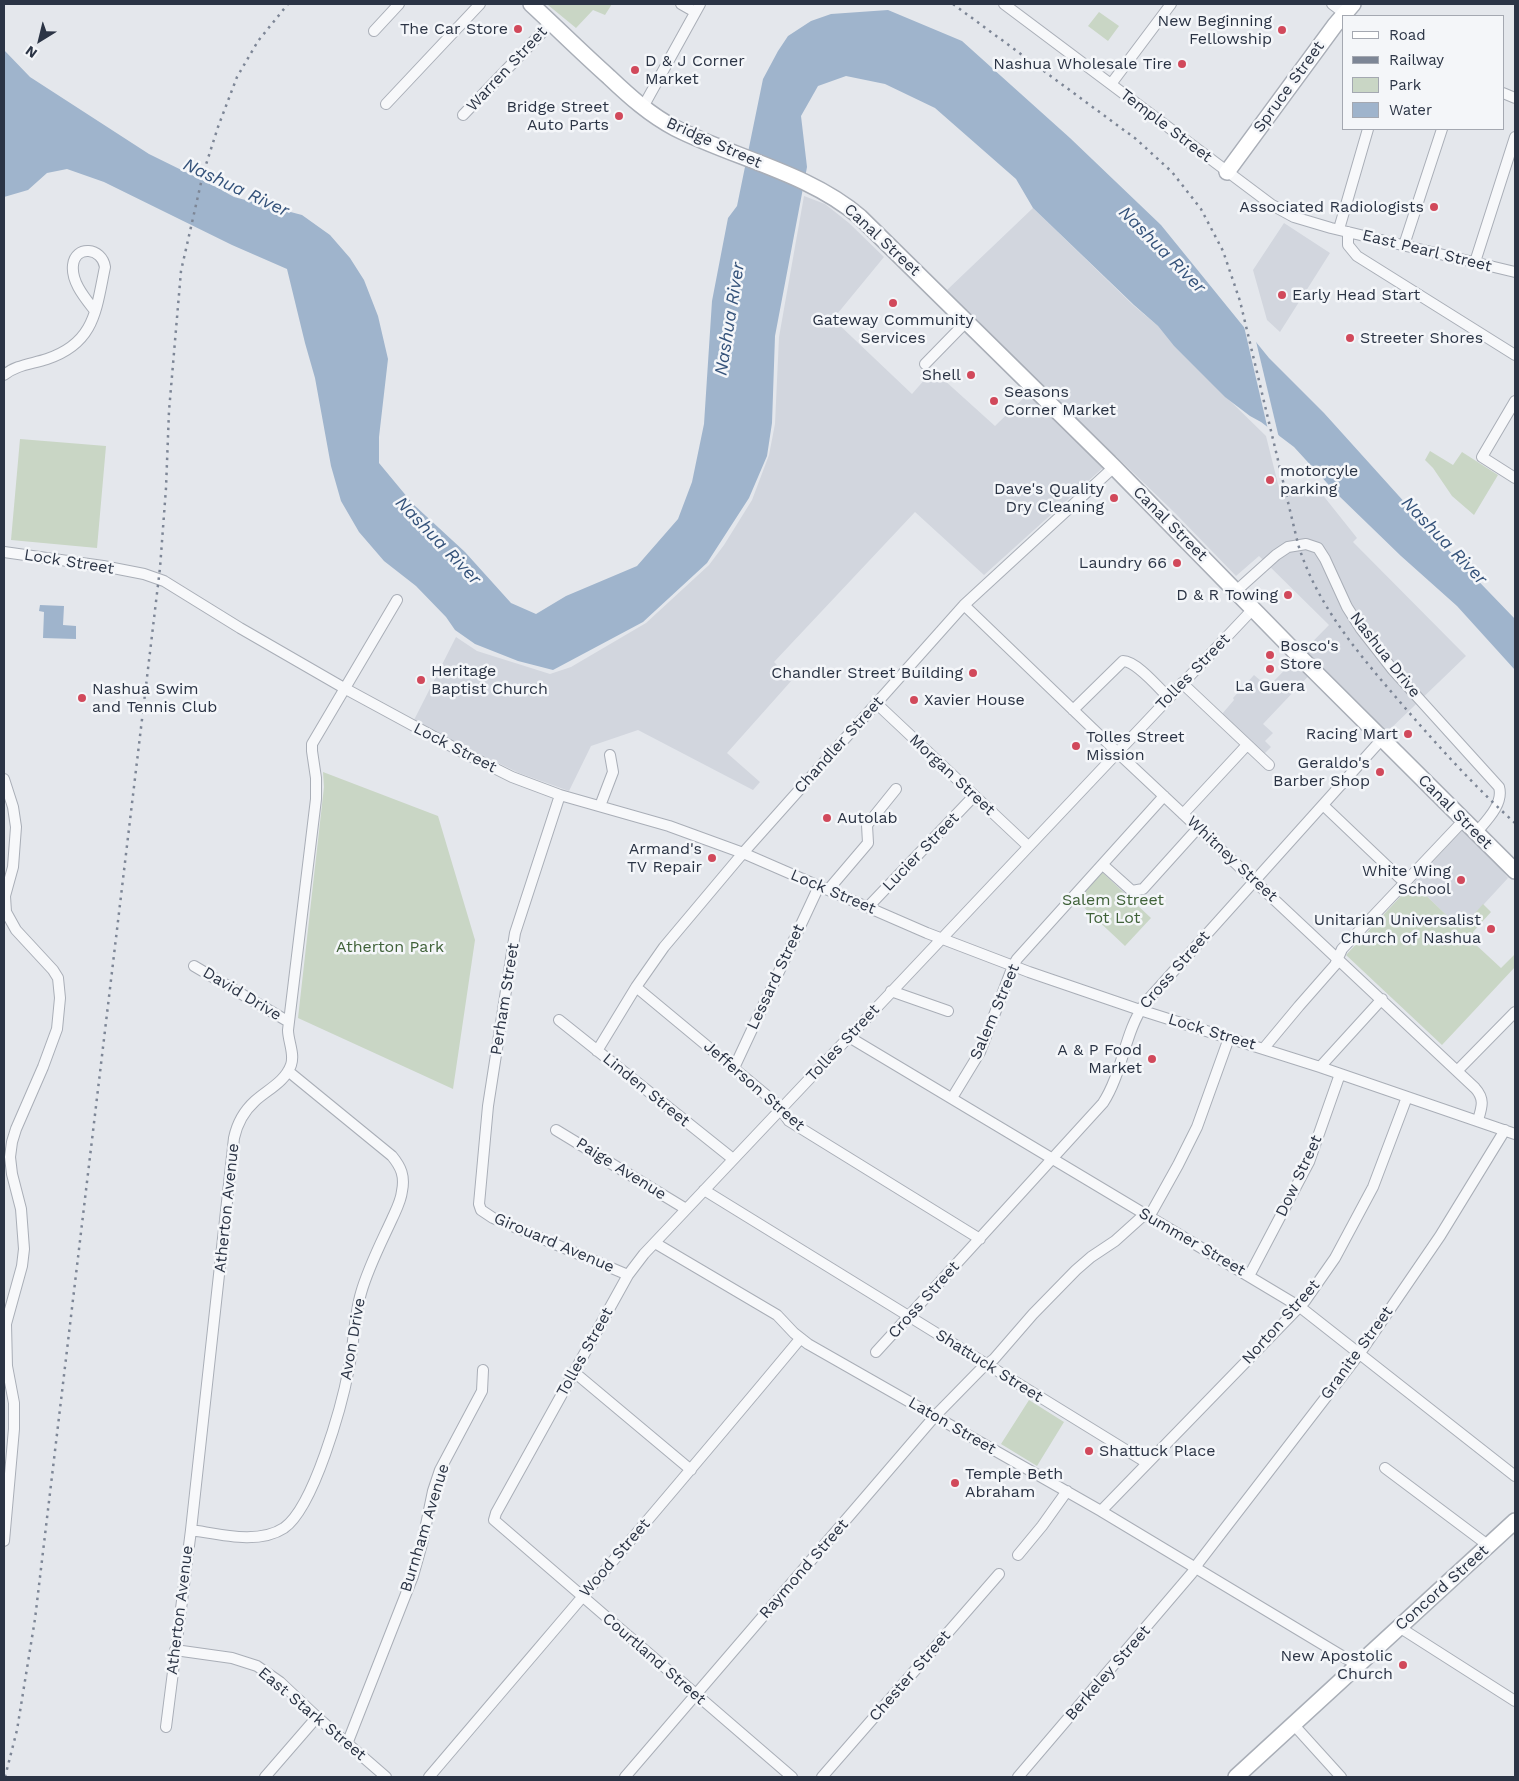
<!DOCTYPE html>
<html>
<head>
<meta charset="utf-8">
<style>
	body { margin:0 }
	#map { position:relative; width:1519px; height:1781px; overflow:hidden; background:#e4e7ec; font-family:"Work Sans",sans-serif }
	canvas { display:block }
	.frame { position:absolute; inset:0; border:5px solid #2b3445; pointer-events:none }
	.legend { position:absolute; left:1342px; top:15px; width:162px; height:115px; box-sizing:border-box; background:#f4f6f9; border:1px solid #a4a8b1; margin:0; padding:6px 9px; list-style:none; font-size:15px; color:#2b3445 }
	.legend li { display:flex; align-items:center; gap:10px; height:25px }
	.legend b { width:25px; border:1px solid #a4a8b1 }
	.north { position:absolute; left:15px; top:15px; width:50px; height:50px; -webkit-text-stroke:4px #f4f6f9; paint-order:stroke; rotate:216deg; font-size:14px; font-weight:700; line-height:20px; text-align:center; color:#2b3445 }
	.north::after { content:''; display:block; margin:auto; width:18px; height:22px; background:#2b3445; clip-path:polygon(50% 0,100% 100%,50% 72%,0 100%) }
</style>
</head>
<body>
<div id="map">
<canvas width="1519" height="1781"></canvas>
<div class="frame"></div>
<ul class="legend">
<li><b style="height:6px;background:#fff"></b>Road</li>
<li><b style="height:6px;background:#7d8696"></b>Railway</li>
<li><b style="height:14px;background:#c9d6c5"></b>Park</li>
<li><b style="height:14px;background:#9fb4cc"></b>Water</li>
</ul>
<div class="north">N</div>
</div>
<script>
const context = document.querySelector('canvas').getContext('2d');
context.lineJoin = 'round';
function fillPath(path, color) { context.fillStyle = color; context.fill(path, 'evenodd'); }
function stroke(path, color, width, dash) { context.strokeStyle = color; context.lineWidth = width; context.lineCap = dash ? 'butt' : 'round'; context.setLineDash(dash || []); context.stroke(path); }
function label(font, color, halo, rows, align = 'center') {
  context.font = font + ' "Work Sans",sans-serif'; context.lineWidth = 5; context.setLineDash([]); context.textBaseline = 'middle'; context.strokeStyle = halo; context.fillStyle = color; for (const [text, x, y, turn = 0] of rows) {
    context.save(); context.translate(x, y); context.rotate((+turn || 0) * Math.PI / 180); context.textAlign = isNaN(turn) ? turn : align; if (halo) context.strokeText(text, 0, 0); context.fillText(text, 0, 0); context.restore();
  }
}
const built = new Path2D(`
	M804 196 825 204 849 223 884 257 833 319 912 394 933 370 995 426 1039 383 947 290 1033 208 1133 305 1158 326 1174 346 1266 436 1280 492 1314 484 1357 538 1353 542 1466 656 1385 734 1317 667 1263 724 1273 733 1265 741 1271 747 1264 754 1222 714 1234 700 1233 698 1254 675 1268 687 1329 625 1259 556 1236 576 1175 513 1116 456 984 575 915 512 774 662 792 680 727 753 760 782 753 790 638 730 591 746 569 791 519 773 413 722 456 637 477 651 550 674 571 667 646 623 709 565 724 545 752 500 769 455 775 424 779 337Z
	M1284 223 1330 253 1280 332 1267 320 1253 270Z
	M1462 830 1500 868 1508 878 1461 929 1413 883Z`);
const green = new Path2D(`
	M549 4H612L605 15 593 10 576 28 548 5Z
	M1099 12 1119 26 1108 41 1088 26Z
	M20 439 106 446 97 548 11 540Z
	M1430 451 1453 465 1462 452 1498 475 1474 515 1452 496 1433 468 1425 460Z
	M323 772 438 816 475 940 453 1089 298 1018 324 787Z
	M1102 872 1151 918 1125 946 1076 900Z
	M1413 883 1461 929 1483 904 1491 912 1473 932 1474 943 1501 968 1515 954V967L1442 1045 1346 955Z
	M1029 1400 1064 1422 1037 1466 1001 1444Z`);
const water = new Path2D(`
	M888 10 962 41 1070 138 1161 225 1269 358 1324 413 1435 536 1515 619V670L1457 606 1401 556 1338 495 1294 447 1261 422 1250 416 1225 397 1174 346 1158 326 1134 305 1033 208 1016 179 935 108 885 84 846 76 818 86 801 116 807 167 775 336 772 423 767 456 749 498 707 563 643 622 553 670 518 661 475 644 455 630 446 617 416 586 384 561 359 532 341 501 331 466 315 378 305 343 287 269 232 245 104 182 67 169 47 173 28 190 4 197V50L30 77 149 154 218 188 234 197 302 215 330 235 350 258 364 280 378 316 388 359 379 437V463L413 504 465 552 511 603 536 614 566 596 637 566 678 519 692 482 704 424 712 301 728 218 737 206 763 79 778 51 788 36 811 21 831 14Z
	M40 605 64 606 63 625 76 626V639L43 638 44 612 39 611Z`);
const pier = new Path2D(`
	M1243 322 1255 337 1279 438 1268 430Z`);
const street = new Path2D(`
	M681 4 695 12
	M1004 4 1272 205 1294 217 1331 228 1515 272
	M1332 4 1348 16
	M374 31 399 4
	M1111 84 1171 4
	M1503 93 1515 98
	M386 104 480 4
	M643 107 700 4
	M463 115 551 23
	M1339 229 1368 129
	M1348 232V245L1357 256 1515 355
	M1404 245 1442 129
	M1475 262 1515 137
	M925 364 966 322
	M4 375C16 365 32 364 47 359 95 343 96 310 105 267 102 247 75 245 73 265 71 282 85 298 95 311
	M1515 401 1482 457 1515 478
	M4 552 103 566 144 574 164 581 240 628 344 688 462 752 512 777 560 795 669 826 743 853 927 933 1029 972 1140 1010 1320 1067 1515 1134
	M1236 591 1276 555 1288 547 1306 544 1318 548 1325 559 1347 607 1361 629 1393 670 1499 787C1504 804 1486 821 1476 833
	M964 605 1118 753 1475 1088C1485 1099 1482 1107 1478 1120
	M1182 683 1269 765
	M876 703 1028 846
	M1073 710 1123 661C1136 661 1158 687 1168 697
	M4 779 13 807 16 827 13 867 5 896 6 912 16 930 53 970 58 978 60 998 57 1029 43 1067 16 1129 12 1142 10 1157 12 1174 21 1209 24 1249 22 1266 6 1324 7 1366 14 1403V1429L4 1541
	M560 795 515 933 488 1106 479 1204 481 1210 493 1218 628 1275
	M1323 805 1405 883
	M600 806 613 772 610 755
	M1183 814 1247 745
	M1103 865 1132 891 1143 889 1198 828
	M828 890 868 843 867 825 896 789
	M868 907 974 796
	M194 966 289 1022
	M636 987 777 1104 789 1121 980 1239
	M891 991 948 1011
	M559 1020 733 1159
	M849 1037 1300 1307 1515 1476
	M1264 1048 1299 1006 1335 965 1342 949 1464 820
	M597 1051 636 987 664 947 743 853 964 605 1114 467
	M1320 1067 1382 999
	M734 1068 819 886
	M1457 1071 1515 1012
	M952 1098 980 1052 1013 966 1017 959 1164 796
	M556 1130 686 1209
	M704 1190 1147 1463
	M1149 1217 1178 1165 1197 1127 1229 1038
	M655 1243 777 1315 794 1333 808 1344 1101 1511 1357 1665
	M1249 1276 1309 1162 1340 1074
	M876 1352 1103 1103C1123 1072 1124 1033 1145 1003L1382 739
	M574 1372 691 1470
	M1385 1468 1489 1546
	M1101 1511 1305 1301 1335 1258 1373 1187 1407 1097
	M191 1530C219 1534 258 1545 284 1528 314 1507 342 1405 349 1368 354 1343 354 1317 361 1293 368 1268 381 1243 392 1219 396 1210 401 1201 402 1191 405 1176 401 1167 392 1156L288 1071
	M1018 1555 1042 1526 1067 1491
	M1399 1627 1515 1701
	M175 1650 232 1658 257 1666 280 1682 317 1717 386 1777
	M1293 1724 1341 1777
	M166 1727 191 1530 234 1138C237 1124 244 1111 255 1101 267 1090 285 1082 291 1065 295 1054 288 1041 288 1030L316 799V778L312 751V744L397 600
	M347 1744 413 1576 422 1544 433 1491 440 1470 482 1391 483 1370
	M265 1777 317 1717
	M429 1777C553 1631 678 1486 800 1339
	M625 1777 935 1416 981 1369 994 1359 1033 1314 1076 1270 1091 1257 1115 1241 1145 1214
	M792 1777 494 1520 496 1513 628 1275 644 1254 1253 609
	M822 1777 999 1574
	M1018 1777 1192 1573 1199 1562 1360 1353 1440 1236 1505 1130`);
const secondary = new Path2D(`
	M531 4C557 28 582 53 609 77 629 96 650 115 675 128 734 158 809 173 860 217L1114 467 1302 659 1515 871
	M1227 172 1335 25 1353 4
	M1236 1777 1515 1521`);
const rail = new Path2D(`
	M953 4 1136 139 1172 172 1201 209 1223 251 1240 301 1298 544C1317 606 1359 654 1400 702 1437 745 1474 786 1515 823
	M5 1777 17 1730 35 1619 160 568 166 488 169 411 181 271 203 174 218 127 237 77 258 41 288 4`);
const markers = [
	[518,29,5,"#d1495b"],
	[1282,30,5,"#d1495b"],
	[1182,64,5,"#d1495b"],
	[635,70,5,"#d1495b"],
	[619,116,5,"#d1495b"],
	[1434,207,5,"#d1495b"],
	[1282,295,5,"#d1495b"],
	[893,303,5,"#d1495b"],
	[1350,338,5,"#d1495b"],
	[971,375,5,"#d1495b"],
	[994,401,5,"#d1495b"],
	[1270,480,5,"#d1495b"],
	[1114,498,5,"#d1495b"],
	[1177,563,5,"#d1495b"],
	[1288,595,5,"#d1495b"],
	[1270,655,5,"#d1495b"],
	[1270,669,5,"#d1495b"],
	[973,673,5,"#d1495b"],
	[421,680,5,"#d1495b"],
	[82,698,5,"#d1495b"],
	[914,700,5,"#d1495b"],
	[1408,734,5,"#d1495b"],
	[1076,746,5,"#d1495b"],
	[1380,772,5,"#d1495b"],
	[827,818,5,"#d1495b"],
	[712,858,5,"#d1495b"],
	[1461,880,5,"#d1495b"],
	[1491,929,5,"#d1495b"],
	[1152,1059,5,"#d1495b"],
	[1089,1451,5,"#d1495b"],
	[955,1483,5,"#d1495b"],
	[1403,1665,5,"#d1495b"]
];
const poiNames = [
	["New Beginning",1272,21],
	["Fellowship",1272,39],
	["The Car Store",508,29],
	["D & J Corner",645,61,"left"],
	["Market",645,79,"left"],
	["Nashua Wholesale Tire",1172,64],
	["Bridge Street",609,107],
	["Auto Parts",609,125],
	["Associated Radiologists",1424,207],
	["Early Head Start",1292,295,"left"],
	["Gateway Community",893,320,"center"],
	["Services",893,338,"center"],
	["Streeter Shores",1360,338,"left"],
	["Shell",961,375],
	["Seasons",1004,392,"left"],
	["Corner Market",1004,410,"left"],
	["motorcyle",1280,471,"left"],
	["parking",1280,489,"left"],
	["Dave's Quality",1104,489],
	["Dry Cleaning",1104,507],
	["Laundry 66",1167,563],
	["D & R Towing",1278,595],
	["Bosco's",1280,646,"left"],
	["Store",1280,664,"left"],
	["Heritage",431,671,"left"],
	["Baptist Church",431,689,"left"],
	["Chandler Street Building",963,673],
	["La Guera",1270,686,"center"],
	["Nashua Swim",92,689,"left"],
	["and Tennis Club",92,707,"left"],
	["Xavier House",924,700,"left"],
	["Racing Mart",1398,734],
	["Tolles Street",1086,737,"left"],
	["Mission",1086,755,"left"],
	["Geraldo's",1370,763],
	["Barber Shop",1370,781],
	["Autolab",837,818,"left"],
	["Armand's",702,849],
	["TV Repair",702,867],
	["White Wing",1451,871],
	["School",1451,889],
	["Unitarian Universalist",1481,920],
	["Church of Nashua",1481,938],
	["A & P Food",1142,1050],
	["Market",1142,1068],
	["Shattuck Place",1099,1451,"left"],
	["Temple Beth",965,1474,"left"],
	["Abraham",965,1492,"left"],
	["New Apostolic",1393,1656],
	["Church",1393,1674]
];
const streetNames = [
	["Warren Street",507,69,-47],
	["Spruce Street",1289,87,-54],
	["Temple Street",1166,126,37],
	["Bridge Street",714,143,24],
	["Canal Street",882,240,43],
	["East Pearl Street",1427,251,14],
	["Canal Street",1170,524,45],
	["Lock Street",69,562,9],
	["Nashua Drive",1385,655,52],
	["Tolles Street",1193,672,-46],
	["Chandler Street",839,745,-48],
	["Lock Street",455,748,27],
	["Morgan Street",952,775,43],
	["Canal Street",1455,812,45],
	["Lucier Street",921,852,-46],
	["Whitney Street",1232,859,43],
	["Lock Street",833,892,23],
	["Cross Street",1175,970,-49],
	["Lessard Street",776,977,-65],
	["David Drive",242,994,31],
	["Perham Street",505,999,-81],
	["Salem Street",995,1012,-67],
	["Lock Street",1212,1032,17],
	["Tolles Street",843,1043,-47],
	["Jefferson Street",754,1086,41],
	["Linden Street",646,1090,39],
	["Paige Avenue",621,1169,32],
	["Dow Street",1299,1176,-65],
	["Atherton Avenue",227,1208,-84],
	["Summer Street",1192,1242,30],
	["Girouard Avenue",554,1243,23],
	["Cross Street",924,1300,-48],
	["Norton Street",1281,1322,-48],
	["Avon Drive",353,1339,-80],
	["Tolles Street",585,1352,-61],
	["Granite Street",1357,1353,-54],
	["Shattuck Street",989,1366,32],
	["Laton Street",952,1426,30],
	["Burnham Avenue",425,1528,-73],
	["Wood Street",615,1558,-49],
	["Raymond Street",804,1569,-49],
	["Concord Street",1442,1588,-42],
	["Atherton Avenue",180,1610,-83],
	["Courtland Street",654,1659,41],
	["Berkeley Street",1108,1673,-49],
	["Chester Street",910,1676,-49],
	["East Stark Street",312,1714,40]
];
const parkNames = [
	["Salem Street",1113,900],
	["Tot Lot",1113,918],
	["Atherton Park",390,947]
];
const waterNames = [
	["Nashua River",236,188,25],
	["Nashua River",1162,250,45],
	["Nashua River",730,319,-81],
	["Nashua River",438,541,46],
	["Nashua River",1444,541,46]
];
fillPath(built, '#d2d6de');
fillPath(green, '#c9d6c5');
fillPath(water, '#9fb4cc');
fillPath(pier, '#e4e7ec');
stroke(street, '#a9aeb7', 12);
stroke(secondary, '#a9aeb7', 18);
stroke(street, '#f7f8fa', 10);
stroke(secondary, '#fff', 15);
stroke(rail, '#7d8696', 2.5, [2.5, 5]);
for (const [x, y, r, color] of markers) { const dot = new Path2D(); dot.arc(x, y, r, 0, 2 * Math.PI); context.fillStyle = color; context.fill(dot); stroke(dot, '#f4f6f9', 2); }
label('16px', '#2b3445', '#f4f6f9', poiNames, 'right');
label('16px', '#2b3445', '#f4f6f9', streetNames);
label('16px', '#3f6138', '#f4f6f9', parkNames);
label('italic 18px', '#34527a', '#f4f6f9', waterNames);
</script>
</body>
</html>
